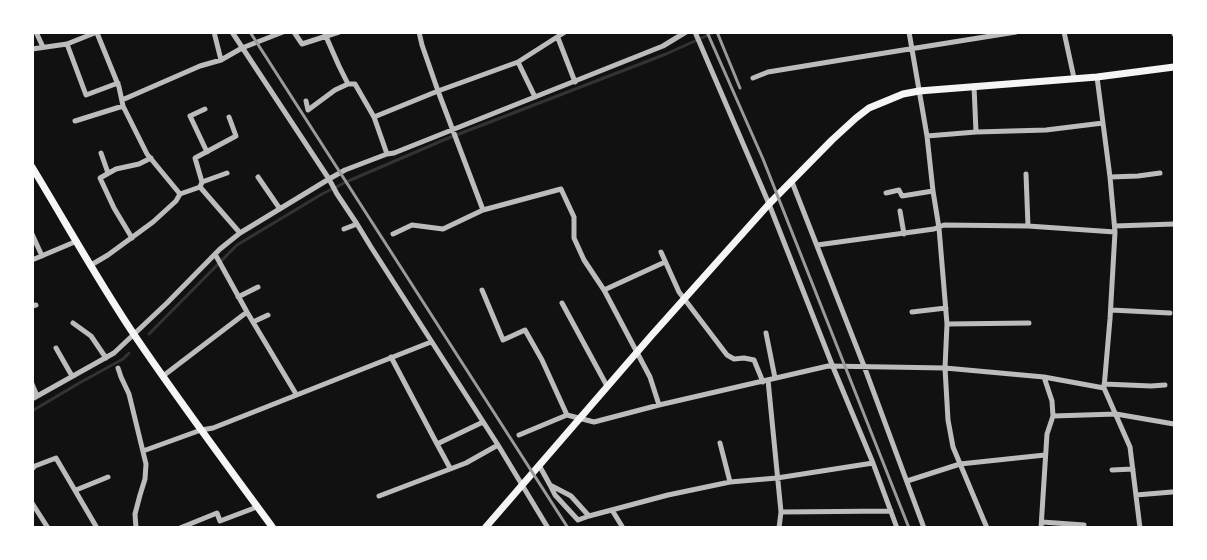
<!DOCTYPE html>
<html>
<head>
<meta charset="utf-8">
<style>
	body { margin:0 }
	#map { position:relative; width:1207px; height:560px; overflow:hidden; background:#111; font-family:"DejaVu Sans",sans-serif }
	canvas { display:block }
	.frame { position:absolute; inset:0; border:34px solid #fff; pointer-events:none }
</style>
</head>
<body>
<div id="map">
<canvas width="1207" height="560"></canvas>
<div class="frame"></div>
</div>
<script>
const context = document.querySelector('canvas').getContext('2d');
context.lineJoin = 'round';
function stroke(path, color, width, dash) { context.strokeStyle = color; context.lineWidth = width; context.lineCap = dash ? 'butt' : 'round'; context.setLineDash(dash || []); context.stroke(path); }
const stream = new Path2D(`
	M149 334 237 245 322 194 346 182 446 139 666 54 715 32
	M32 411 81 382 123 359 129 353`);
const minor = new Path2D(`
	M36 32 43 47
	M214 32 221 60
	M232 32 329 179 337 194 357 224 371 247 498 445 548 528
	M294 32 302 44 339 32
	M324 32 339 66 348 84H355L374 117 387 154
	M419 32 422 45 438 91 483 210
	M695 32 769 204 833 367 873 463 897 528
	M909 32 927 136 933 191 939 228 947 324 945 368 948 420 953 447 987 528
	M1064 32 1074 78
	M1174 32V34
	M97 33 119 87 123 106 147 154 180 194
	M558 38 575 82
	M67 44 86 95 118 83
	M32 49 67 44 97 32
	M518 62 535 97
	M1097 77 1110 177 1115 232 1110 319 1104 388 1130 447 1140 528
	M753 78 768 72 841 60 1016 32
	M974 86 976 132
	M122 100 200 66 221 60 242 48 283 32
	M306 101 308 110 335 90 348 84
	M205 109 190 116 207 152
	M374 117 438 91 518 62 565 32
	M75 121 123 106
	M927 136 976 132 1046 130 1103 123
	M101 153 108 173
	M1026 174 1028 226
	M258 177 280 209
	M1110 177 1138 176 1160 173
	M202 182 227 173
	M792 182 864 366 924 528
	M200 187 202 182 195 158 236 136 229 117
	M886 193 899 190 902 196 933 191
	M900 211 904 234
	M1115 226 1174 224
	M344 229 357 224
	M32 234 42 256
	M393 234 412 225 443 229 483 210 561 189 574 217V238L584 260 604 290 650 377 659 405
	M132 238 114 208 100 178 116 169 139 164 151 158
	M817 245 934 229 944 225 1028 226 1115 232
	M661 252 679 292 727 355 734 359 744 358 754 360 763 382
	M215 254 247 312 296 394
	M32 260 77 241
	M91 265 108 255 153 222 176 201 180 194 200 187 240 233
	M482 290 503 340 525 330 542 360 567 415
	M604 290 665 262
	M238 297 258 287
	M562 303 607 386
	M32 306 36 305
	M1111 310 1170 313
	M912 312 946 308
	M253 322 268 315
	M73 323 91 336 106 358
	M947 324 1029 323
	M766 333 775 378
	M56 348 72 376
	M391 357 437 444 483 422
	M118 368 121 377 129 394 146 464 145 479 140 495 135 514 136 528
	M163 376 247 312
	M768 380 781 512 779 528
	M32 384 37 396
	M1104 384 1151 386 1165 385
	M32 399 114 353 167 303 220 249 240 233 329 179 345 170 387 154 394 153 663 46 686 32
	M1053 416 1116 414 1174 424
	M519 435 567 415 594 422 659 405 828 366 945 368 1044 377 1104 388
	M720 443 730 482
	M437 444 450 468
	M143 451 201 430 213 428 431 342
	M539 465 550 485 571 496 589 516 668 495 730 482 777 478 873 463
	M32 469 35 466 56 458 97 528
	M1112 470 1133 469
	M907 481 960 464 1045 455
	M550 485 555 495 578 520 589 516
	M76 490 108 477
	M1136 495 1172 492
	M379 496 466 463 498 445
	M32 503 48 528
	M612 510 623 528
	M781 512 891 511
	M1042 522 1084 525
	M180 528 217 513 220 521 257 507
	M1041 528 1047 434 1053 416 1052 401 1044 377`);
const secondary = new Path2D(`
	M32 167C66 223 98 281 135 336 179 401 226 464 273 528
	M485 528 651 336 769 204 832 140 856 118 869 108 903 94 919 91 1097 77 1174 67`);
const rail = new Path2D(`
	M250 32 568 528
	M707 32 763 159 909 528
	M717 32 740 88`);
stroke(stream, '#333', 3);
stroke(minor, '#bcbcbc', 5);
stroke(secondary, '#f5f5f5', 7);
stroke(rail, '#9a9a9a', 3);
</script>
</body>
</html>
